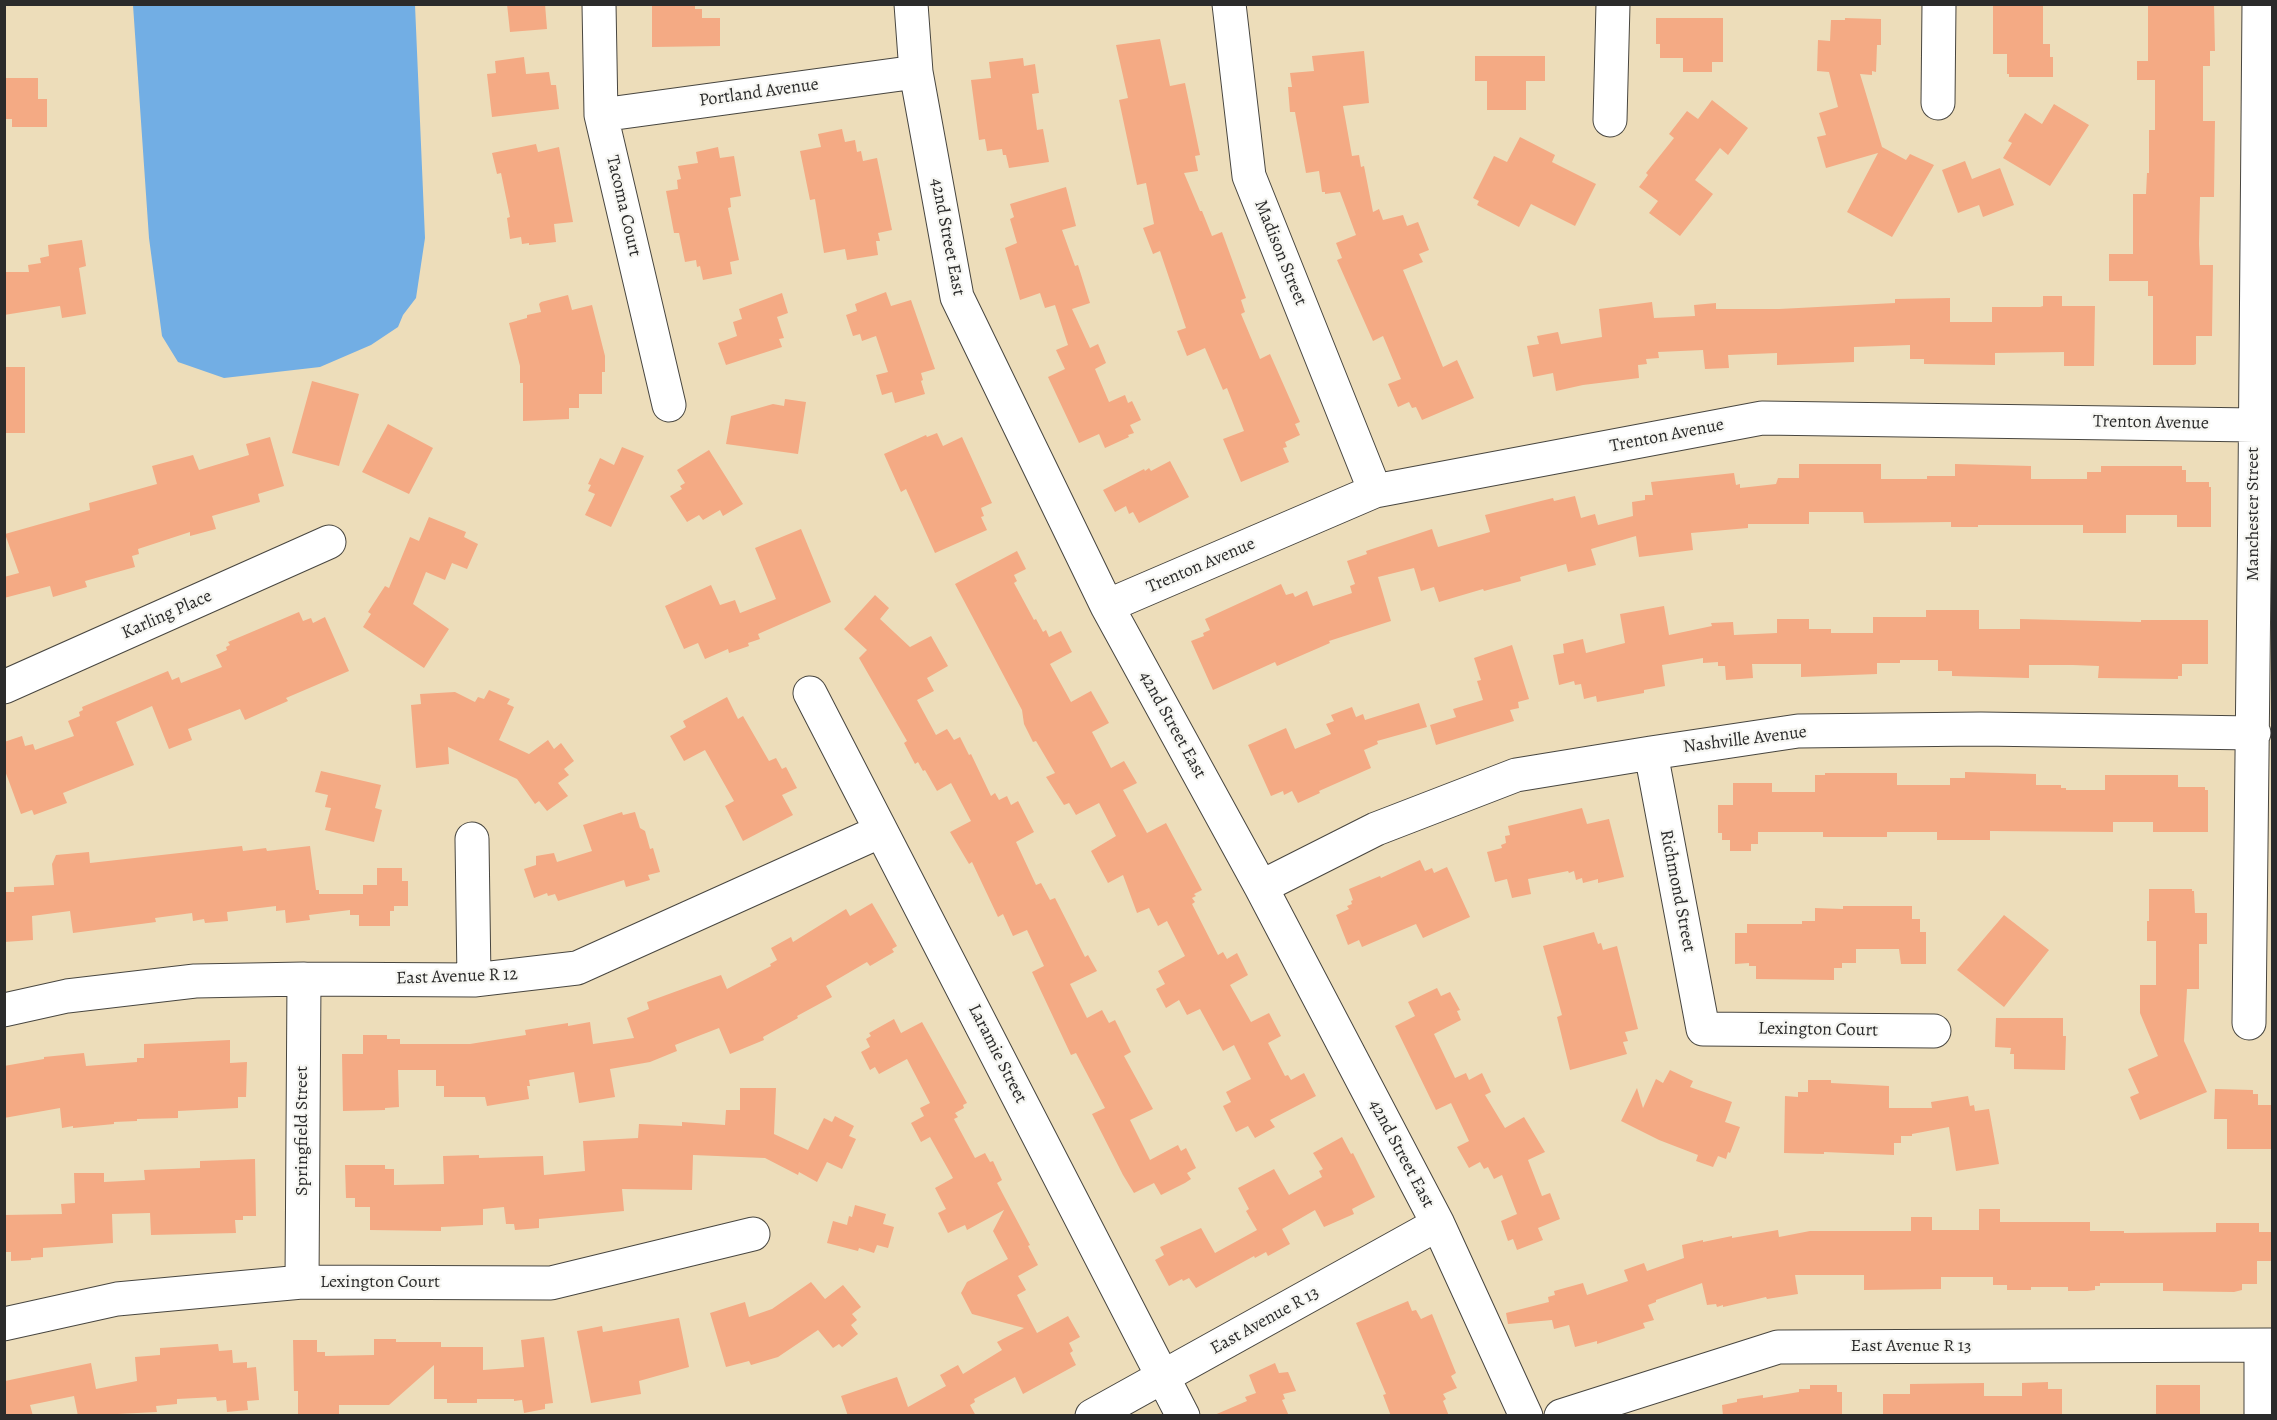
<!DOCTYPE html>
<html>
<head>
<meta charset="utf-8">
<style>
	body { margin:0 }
	#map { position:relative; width:2277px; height:1420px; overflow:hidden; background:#edddba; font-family:Alegreya,serif }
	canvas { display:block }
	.frame { position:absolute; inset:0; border:6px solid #2b2b2b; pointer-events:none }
</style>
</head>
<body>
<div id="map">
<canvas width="2277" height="1420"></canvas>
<div class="frame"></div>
</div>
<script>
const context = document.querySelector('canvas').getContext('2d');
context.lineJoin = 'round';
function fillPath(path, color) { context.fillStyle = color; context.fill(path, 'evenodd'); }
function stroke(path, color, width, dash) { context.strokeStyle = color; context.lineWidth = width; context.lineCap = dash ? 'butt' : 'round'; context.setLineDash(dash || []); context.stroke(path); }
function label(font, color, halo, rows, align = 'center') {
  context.font = font + ' Alegreya,serif'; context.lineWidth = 4.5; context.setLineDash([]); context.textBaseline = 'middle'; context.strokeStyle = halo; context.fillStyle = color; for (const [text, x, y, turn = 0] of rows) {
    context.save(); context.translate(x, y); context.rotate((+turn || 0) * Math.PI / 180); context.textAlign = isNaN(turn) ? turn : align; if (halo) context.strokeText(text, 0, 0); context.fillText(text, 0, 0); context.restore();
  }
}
const water = new Path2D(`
	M133 5H415L425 238 416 298 403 315 398 327 371 345 320 367 224 378 178 362 162 336 149 238Z`);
const building = new Path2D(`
	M507 4H545L547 29 510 32Z
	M652 4H695V9H702V18H720V46L652 47Z
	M1993 4H2043V44H2050V57H2053V77H2009V74H2007V54H1993Z
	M2148 4H2214L2215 51H2210V66H2203V121H2215L2214 197H2200L2199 244 2200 265H2213L2212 336H2196V364L2194 365H2153V296H2148V281H2109V254H2133V194H2146L2147 173H2149V130H2155V80H2137V61H2148Z
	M1656 18H1723V62H1712V72H1683V58H1660V44H1656Z
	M1845 18 1881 19V45H1877L1876 72 1872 71V75L1860 74 1882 147 1906 160 1910 154 1934 165 1892 237 1847 212 1878 153 1826 168 1817 137 1826 135 1819 113 1838 107 1829 72 1817 71 1818 40 1830 41 1831 20H1845Z
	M1160 39 1170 86 1185 83 1200 155 1195 156 1198 171 1184 173 1200 211H1202L1212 236 1222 232 1246 298 1241 300 1245 312 1241 314 1260 359 1270 354 1300 422 1295 424 1300 435 1285 442 1287 447 1283 448 1289 462 1241 482 1223 439 1244 431 1227 388 1223 390 1205 348 1187 356 1177 331 1186 328 1160 251 1153 254 1143 228 1154 224 1146 183 1137 185 1119 100 1128 98 1116 45Z
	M1364 51 1369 103 1343 106 1352 156 1359 155 1361 167 1364 166 1373 212 1379 209 1383 220 1403 215 1407 226 1418 222 1429 250 1419 254 1423 262 1403 270 1443 367 1457 360 1474 398 1422 420 1416 407 1412 408 1409 402 1398 407 1388 384 1401 379 1383 336 1373 341 1337 260 1342 258 1336 243 1356 235 1340 192 1325 194V192H1322L1319 171 1306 173 1295 112H1290L1288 87H1292L1290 73 1314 71 1312 56Z
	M1475 56H1545V81H1526V110H1487V81H1475Z
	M524 57 526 74 549 72 551 85H556L559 109 492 117 487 74 496 73 495 61Z
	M1023 58 1024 66 1035 64 1039 93 1032 94 1037 130 1043 129 1049 162 1009 168 1006 155H1003L1002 149 987 151 985 139 979 140 971 80 991 78 989 62Z
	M4 78H38V99H47V127H12V119H4Z
	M1712 100 1748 128 1728 155 1720 148 1695 180 1713 194 1680 236 1649 213 1658 201 1639 187 1648 175 1646 173 1674 138 1669 134 1687 111 1698 119Z
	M2054 104 2089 125 2050 186 2003 158 2012 143 2008 141 2025 113 2042 124Z
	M842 129 845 142 855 140 857 152 861 151 863 161 877 158 892 230 878 233 880 241H876L878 255 847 260 845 249 824 253 815 199 810 200 800 151 821 147 818 134Z
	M1520 137 1555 155 1552 162 1596 184 1575 226 1531 204 1519 227 1477 205 1479 201 1473 198 1494 156 1507 162Z
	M536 144 538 152 559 147 573 222 554 224 556 242 529 245V243L522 244 521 237 510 239 507 218 510 217 501 173 497 174 492 153Z
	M718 147 720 158 734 156 741 196 730 198 731 207 728 208 739 260 730 262 732 274 703 280 700 266 697 267 696 260 685 262 679 233H674L666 191 678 189 677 180 681 179 678 166 698 163 696 152Z
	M1965 161 1972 179 2000 168 2014 205 1983 217 1979 205 1958 213 1942 170Z
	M1066 187 1076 226 1062 230 1075 266 1078 265 1090 303 1072 309 1090 348 1098 344 1106 363 1095 369 1109 402 1125 395 1128 403 1132 401 1141 420 1130 425 1134 433 1128 435 1129 437 1105 448 1099 434 1079 443 1048 377 1065 369 1056 350 1068 345 1055 305 1045 308 1040 293 1020 300 1005 248 1017 243 1010 219 1014 217 1010 204Z
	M82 240 86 266 79 268 86 314 62 318 60 306 4 315V272H29L28 265 41 263 40 258 49 256 48 245Z
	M886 292 891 306 911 300 935 369 921 373 923 380 921 381 925 394 895 403 892 392 882 395 876 375 888 372 876 336 862 341 860 334 853 336 846 315 857 311 855 304Z
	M782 293 788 313 777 317 784 338 779 339 782 347 726 365 718 343 737 336 733 322 742 319 739 309Z
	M568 295 572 310 592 305 605 356V372H602V394H579V408H569V419L523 421V383H520V366L509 323 527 318V315L541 312 539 304 541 302Z
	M2043 296H2062V306H2095L2094 366H2064V352L1995 353V365L1924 364V359H1910V345L1854 347V362L1777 365V353L1728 355 1729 368 1705 369 1703 350 1658 352 1659 358 1646 359 1647 364 1638 365 1639 378 1583 385 1556 391 1553 373 1533 377 1527 346 1539 344 1537 336 1558 332 1561 344 1602 337 1599 309 1652 302 1654 318 1695 316 1694 305 1716 303V309H1779L1895 303V299L1950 298V322H1992V307H2040L2043 306Z
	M5 367H25V433H4Z
	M312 381 359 394 339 466 292 453Z
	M785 399 806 402 798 454 726 444 731 416 773 404 784 406Z
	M388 424 433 448 409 494 362 472Z
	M937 433 943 446 962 437 992 503 981 508 984 516 981 517 987 530 935 553 906 489 901 492 884 454 926 435 927 437Z
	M270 437 284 486 258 494 260 502 212 516 216 529 190 536V532L138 549 139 554 132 556 135 567 85 581 87 587 53 597 50 586 4 598V577L19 573 5 534 90 510 89 503 157 484 152 466 193 455 199 470 249 455 246 444Z
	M622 447 644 456 611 527 585 515 595 494 588 491 591 485 588 484 600 458 614 465Z
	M709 450 743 504 723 516 720 510 703 520 699 515 687 522 670 496 682 489 680 486 685 483 677 470Z
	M1170 461 1189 497 1139 523 1133 512 1129 514 1126 506 1115 512 1103 490 1144 469 1145 471 1149 468 1151 471Z
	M1799 464H1881V479H1927V476H1955V464L2031 466V479H2087V472H2101V466H2182V470H2186V482H2209V487H2211V527H2177V515H2126V533H2083V525H1978V527H1951V522L1864 523 1863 512H1809V524H1748V528L1691 533 1693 550 1639 557 1636 536 1591 549 1596 565 1568 572 1566 564 1520 577 1521 581 1484 591 1483 589 1439 602 1434 587 1421 591 1414 568 1378 577 1391 621 1329 641 1330 643 1277 666 1275 662 1213 690 1191 641 1204 636 1203 633 1210 630 1205 619 1281 584 1286 595 1293 593 1295 597 1307 591 1313 606 1352 593 1350 586 1355 584 1347 561 1367 554 1366 551 1432 529 1438 547 1490 532 1485 515 1553 498 1554 501 1575 496 1581 518 1595 514 1598 525 1633 516 1632 502 1645 500V495H1653L1651 482 1734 473 1736 485 1740 484V488L1776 484 1778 478H1799Z
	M429 517 466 532 464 537 478 544 467 569 452 563 445 580 426 572 413 604 449 629 424 668 363 627 371 614 368 612 385 586 389 588 410 537 419 541Z
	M801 529 831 602 758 634 760 639 748 643 749 646 729 653 728 649 705 659 698 643 684 649 665 606 711 585 720 605 735 600 740 613 776 599 755 548Z
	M1017 551 1026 569 1014 575 1017 581 1014 583 1034 620 1036 619 1043 632 1046 630 1049 637 1061 631 1072 652 1050 664 1071 702 1091 691 1109 723 1092 732 1111 768 1124 761 1137 783 1123 790 1147 833 1166 823 1202 890 1194 894 1196 896 1192 898 1195 902 1192 904 1218 955 1223 952 1227 959 1237 953 1248 975 1230 985 1251 1022 1269 1013 1281 1036 1268 1043 1285 1076 1288 1075 1291 1080 1304 1073 1316 1096 1270 1120 1275 1127 1255 1138 1248 1126 1236 1132 1223 1106 1231 1102 1226 1092 1251 1079 1234 1045 1223 1051 1200 1009 1187 1015 1179 1000 1166 1008 1156 989 1165 984 1158 971 1185 956 1167 921 1158 926 1149 908 1137 913 1123 875 1108 883 1091 851 1116 836 1099 803 1076 815 1069 803 1064 805 1046 777 1055 773 1036 741 1033 742 1024 724 1022 710 955 584Z
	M875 595 889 608 880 619 910 647 931 636 948 666 927 678 934 691 917 700 936 735 947 729 954 740 960 737 969 755 971 754 991 796 995 793 999 800 1007 796 1011 805 1018 801 1034 832 1016 842 1036 885 1041 883 1050 900 1055 898 1085 957 1088 955 1097 971 1070 984 1087 1018 1102 1010 1109 1023 1115 1020 1131 1052 1124 1056 1153 1109 1130 1120 1150 1160 1178 1145 1181 1151 1186 1148 1196 1168 1187 1173 1191 1179 1185 1183 1161 1195 1154 1183 1134 1193 1123 1175 1092 1114 1105 1108 1076 1053 1071 1055 1032 972 1044 966 1027 930 1013 936 1003 914 998 917 972 862 969 864 950 832 971 821 951 783 937 791 925 770 923 771 918 762 915 764 904 743 907 741 859 658 867 650 844 629Z
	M1664 606 1669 635 1712 626 1711 623 1733 622 1734 635 1777 633V619H1809V629H1831V633H1873V617H1926V610H1979V629H2020V619L2141 622V620H2208V664H2182V676H2178V679L2098 678 2099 666 2073 665H2029V678L1952 676V671H1938V660H1900V663H1877V674L1801 677V664H1752L1753 678 1726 680 1725 666H1718V662L1703 663V658L1662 665 1665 686 1644 690V693L1597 702 1596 696 1584 699 1581 684 1575 685 1574 681 1559 685 1553 655 1564 653 1563 644 1583 639 1586 653 1625 643 1620 614Z
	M299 612 303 621 311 618 313 623 325 617 349 671 286 698 288 701 245 720 240 709 188 729 192 740 169 749 152 706 116 722 134 765 63 793 67 803 34 815 32 810 21 814 4 768V742L22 736 25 746 33 744 35 750 74 736 68 721 80 716 79 712 83 710 82 707 168 671 172 680 179 677 181 683 222 667 216 655 227 650 226 647 230 645 228 642Z
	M1512 645 1529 699 1518 702 1519 708 1510 710 1514 721 1436 745 1430 725 1456 717 1453 709 1483 700 1477 681 1481 680 1474 658Z
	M489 690 510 699 507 704 514 707 499 740 529 754 548 740 554 749 561 743 574 761 564 769 569 775 558 783 568 796 547 811 539 801 535 804 517 779 448 747 449 764 416 768 411 705 421 704 420 694 455 692 475 702 478 697 484 699Z
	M727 697 738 719 743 716 769 761 776 758 782 769 786 767 797 788 782 795 793 815 743 841 725 806 734 801 705 750 684 761 670 736 686 727 683 721Z
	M1419 703 1427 727 1377 741 1378 744 1364 750 1371 768 1319 791 1320 793 1298 803 1292 791 1284 795 1283 791 1271 796 1248 745 1286 728 1295 749 1331 734 1326 724 1334 721 1331 715 1352 707 1356 717 1363 714 1365 720Z
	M321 771 381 785 375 808 382 810 374 842 325 830 331 808 325 807 328 795 315 792Z
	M1965 772 2036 774V785H2061V788H2066V790H2105V775H2178V787H2205V790H2208V832H2153V822H2113V832L1990 831V840H1937V832H1887V837H1823V832H1758V844H1751V851H1730V840H1722V833H1718V805H1733V783H1772V792H1815V775H1825V773H1897V785H1950V778H1965Z
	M1582 808 1587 824 1609 819 1624 877 1598 883V879L1583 883 1582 878 1576 880 1574 871 1569 873 1568 871 1528 879 1531 894 1512 898 1507 879 1495 882 1487 852 1502 848 1501 845 1506 843 1505 836 1510 835 1508 826Z
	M622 812 623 815 635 812 640 828 645 831 650 849 653 848 660 872 648 875 650 880 626 887 624 880 558 901 555 894 548 896 547 893 534 898 524 869 536 865V856L554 853 557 862 592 851 583 825Z
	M242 846 243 851 266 848 267 851 310 846 316 890H319V894H363V885H377V868H402V881H408V906H394V911H390V926H359V915H350V910L309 915 310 920 286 923 285 910 276 911V906L227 912 228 921 205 923 204 919 193 921 192 913 155 918 156 922 73 933 70 911 32 916 33 940 4 942V892H14V887L54 885 52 864 56 855 89 852 90 863Z
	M1420 860 1425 871 1432 868 1434 873 1447 867 1470 917 1423 938 1416 924 1362 947 1359 940 1348 945 1336 915 1349 909 1347 906 1352 904 1351 901 1353 900 1349 889 1380 876 1381 878Z
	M2149 889H2192V891H2194L2195 913H2207V944H2199V989H2187L2184 1041 2207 1092 2140 1120 2130 1097 2139 1093 2128 1069 2158 1056 2140 1013V985H2156V941H2147V921H2149Z
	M872 903 897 946 892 949 894 952 870 966 867 962 826 986 832 997 797 1016 798 1018 763 1037 764 1040 730 1054 719 1028 675 1045 677 1051 650 1062 610 1069 615 1097 579 1103 574 1072 529 1080 530 1086H527L529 1099 487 1106 485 1097H444V1086H436V1070H398L399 1107 385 1108V1110L343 1111 342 1054H363V1035H387V1039H400V1044H470L526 1035 525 1030 568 1023V1026L590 1022 593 1044 634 1038 627 1018 649 1009 647 1002 721 975 727 989 771 966 770 964 777 960 771 948 791 937 793 942 846 909 850 916Z
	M1843 906H1912V919H1920V932H1926V964H1901L1899 949H1856V963H1842V968H1834V980L1756 979V966H1749V963L1735 964V933H1747V924H1802V921H1815V908L1843 909Z
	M2004 915 2049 950 2004 1007 1957 970Z
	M1594 932 1598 944 1601 943 1603 950 1617 946 1638 1029 1625 1032 1628 1041 1623 1042 1627 1054 1570 1070 1557 1017 1562 1015 1543 946Z
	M1437 988 1441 996 1450 992 1460 1010 1457 1011 1461 1020 1434 1034 1455 1078 1466 1073 1469 1080 1482 1073 1491 1092 1485 1095 1505 1128 1524 1117 1545 1152 1528 1160 1542 1196 1550 1193 1560 1219 1538 1228 1543 1240 1517 1250 1513 1239 1508 1241 1501 1221 1517 1214 1502 1175 1494 1179 1488 1167 1484 1169 1480 1162 1469 1168 1457 1147 1469 1141 1451 1103 1436 1110 1395 1026 1415 1016 1408 1002Z
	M1996 1018H2063V1036H2066L2065 1070 2014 1069V1054H2010L2011 1048 1995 1047Z
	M894 1019 901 1033 922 1022 967 1103 963 1105 964 1108 955 1113 958 1117 954 1119 975 1158 985 1153 990 1162 993 1161 1002 1180 997 1183 1030 1245 1028 1246 1038 1265 1018 1276 1026 1290 1017 1295 1037 1333 1068 1316 1080 1337 1069 1343 1073 1351 1070 1353 1076 1365 1023 1394 1015 1377 974 1399 975 1402 970 1405 976 1416H848L841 1396 897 1377 908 1407 946 1386 940 1375 958 1365 963 1374 1002 1350 997 1342 1024 1328 972 1314 961 1293 967 1282 1008 1259 993 1231 1004 1210 967 1230 965 1225 948 1233 938 1213 946 1209 935 1188 953 1178 930 1137 921 1142 911 1123 924 1116 920 1108 930 1103 907 1059 879 1074 875 1067 870 1070 861 1052 870 1047 866 1039 871 1036 869 1033Z
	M230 1040V1063L247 1062 246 1097H238V1108L178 1111V1118L137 1119V1121L114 1122V1124L73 1128V1126L62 1128 60 1108 4 1118V1066L44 1059V1057L84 1053 86 1066 137 1062V1058H144V1044Z
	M1670 1070 1693 1081 1690 1087 1732 1102 1725 1122 1740 1127 1730 1153 1728 1152 1726 1159 1718 1156 1713 1167 1696 1161 1698 1155 1659 1140 1621 1121 1637 1088 1643 1108 1656 1079 1663 1083Z
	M1808 1080H1831V1083L1889 1086V1108H1932L1931 1102 1968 1096 1970 1106 1974 1105 1975 1111 1989 1109 1999 1164 1956 1171 1949 1127 1912 1134V1136H1901V1143H1894V1155L1824 1152V1154L1784 1153 1785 1096 1798 1097V1092H1808Z
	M740 1088H776L774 1134 808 1150 824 1118 832 1122 835 1116 854 1126 849 1136 856 1139 842 1169 827 1162 817 1182 799 1172 798 1175 765 1158 693 1155 692 1190 622 1189 624 1211 539 1219V1228L515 1230 514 1224H506L504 1207 483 1209V1225L441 1227V1231L370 1230V1207H355V1198H346L345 1165H385V1169H394V1185L444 1184 443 1156 479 1155V1158L543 1156 544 1175 585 1171 583 1141 638 1138 639 1124 682 1126V1122L725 1125 726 1110H740Z
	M2215 1089 2253 1090V1094H2258V1105H2272V1149H2227V1119H2214Z
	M1342 1137 1351 1154 1353 1153 1375 1197 1352 1209 1354 1214 1324 1227 1315 1210 1282 1229 1290 1244 1268 1256 1266 1252 1255 1258 1254 1256 1196 1288 1189 1278 1183 1281 1182 1279 1169 1286 1155 1260 1164 1255 1160 1247 1201 1228 1215 1253 1257 1230 1246 1211 1249 1209 1238 1188 1274 1169 1289 1195 1322 1177 1319 1171 1323 1169 1313 1153Z
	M255 1159 256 1216H243V1220H235L236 1233 151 1235 150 1213 112 1214 113 1243 43 1248V1257L31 1258V1260L11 1261V1252H4V1215L62 1214 61 1204 75 1203 74 1173H104V1182L145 1180 144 1170 200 1168V1161Z
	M855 1205 886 1214 883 1224 894 1227 888 1248 877 1245 874 1253 859 1248 858 1251 827 1243 833 1221 847 1225 849 1216 852 1217Z
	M1979 1209H2000V1222H2090V1231H2124V1233L2216 1232V1223H2259V1232H2271V1261H2257V1284H2242V1290L2234 1292 2163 1291V1283H2100V1286H2095V1290L2087 1291H2068V1287H2031V1290H2007V1285H1993V1277H1941V1289L1864 1290V1275H1795L1798 1294 1767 1299 1766 1297 1723 1307V1305L1717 1307 1716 1304 1707 1305 1702 1283 1656 1300V1302L1648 1305 1654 1320 1643 1323 1645 1328 1597 1344V1341L1575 1347 1569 1325 1554 1329 1552 1320 1508 1324 1506 1313 1549 1302 1548 1297 1555 1295 1554 1291 1583 1283 1587 1295 1628 1281 1624 1270 1644 1263 1647 1271 1684 1258 1682 1245 1703 1240V1242L1732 1236V1238L1778 1230 1779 1237 1810 1231H1911V1217H1932V1230H1979Z
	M811 1282 825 1299 843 1285 861 1307 852 1314 857 1320 851 1325 858 1334 842 1347 839 1344 833 1348 818 1330 778 1357 751 1365 749 1361 726 1367 710 1313 745 1302 749 1317 772 1309Z
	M1408 1301 1412 1311 1416 1310 1421 1319 1432 1314 1456 1373 1451 1376 1457 1388 1443 1394 1446 1399 1443 1401 1449 1416H1391L1383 1395 1386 1394 1356 1323Z
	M679 1318 689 1367 639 1381 641 1394 591 1403 577 1331 602 1326 603 1332Z
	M544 1337 553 1403 545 1404V1409L524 1413 522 1400 514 1401V1399H477V1403H447V1399H434V1365L389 1405H339V1416H298V1391H294L293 1340H317V1352H325V1356L374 1355V1339H396V1342H441V1347H483V1370L524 1367 521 1340Z
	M218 1344 219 1351 232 1350 233 1363 247 1362V1368L256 1367 259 1400 247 1401 248 1410 227 1412 226 1400 217 1401 216 1397 177 1399V1404L156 1406 157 1412 78 1416 74 1396 30 1405 33 1416H5V1381L91 1363 96 1389 137 1381 135 1357 160 1355V1348Z
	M1275 1363 1279 1373 1288 1372 1296 1391 1283 1394 1285 1399 1282 1400 1289 1416H1212L1247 1401 1245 1397 1256 1393 1249 1375Z
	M2048 1382V1389H2062V1416H1883V1394H1910V1384L1984 1383V1396H2022V1383Z
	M1810 1385H1837V1392H1842V1416H1723L1722 1405 1737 1402V1399L1763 1395V1398L1799 1392V1389H1810Z
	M2156 1385H2200V1416H2156Z`);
const minor = new Path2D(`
	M599 4 601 115 669 405
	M911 4 916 72 957 297 1107 606 1261 887 1438 1224 1526 1416
	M1229 4 1249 176 1375 491
	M1938 103 1939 4
	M601 115 916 72
	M1610 120 1613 4
	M1107 606 1375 491 1762 418 2254 425
	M4 687 329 542
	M810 693 1183 1416
	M1651 753 1703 1029 1934 1031
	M472 839 474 980
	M1261 887 1376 829 1516 775 1651 753 1798 731 1981 729 2254 733
	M4 1010 67 996 195 981 304 979 474 980 577 968 881 831
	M2249 1023C2255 683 2255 344 2259 4
	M302 1282 304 979
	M4 1324 117 1299 302 1282 551 1283 753 1234
	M1092 1416 1438 1224
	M1561 1416 1778 1347 2272 1345
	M2261 1416V1346`);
const streetNames = [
	["Portland Avenue",759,93,-8],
	["Tacoma Court",623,206,77],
	["42nd Street East",947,237,79],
	["Madison Street",1280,253,68],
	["Trenton Avenue",2151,423,1],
	["Trenton Avenue",1667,436,-11],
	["Manchester Street",2254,514,-90],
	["Trenton Avenue",1201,566,-23],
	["Karling Place",167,615,-24],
	["42nd Street East",1172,725,61],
	["Nashville Avenue",1745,740,-7],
	["Richmond Street",1677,891,79],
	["East Avenue R 12",457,977,-2],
	["Lexington Court",1818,1030,1],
	["Laramie Street",997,1054,63],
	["Springfield Street",303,1131,-90],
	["42nd Street East",1401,1154,62],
	["Lexington Court",380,1283],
	["East Avenue R 13",1265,1321,-29],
	["East Avenue R 13",1911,1347]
];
fillPath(water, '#72aee4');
fillPath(building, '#f4aa84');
stroke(minor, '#484640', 35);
stroke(minor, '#fff', 33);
label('18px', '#2b2b2b', '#f6f6f2', streetNames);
</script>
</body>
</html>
